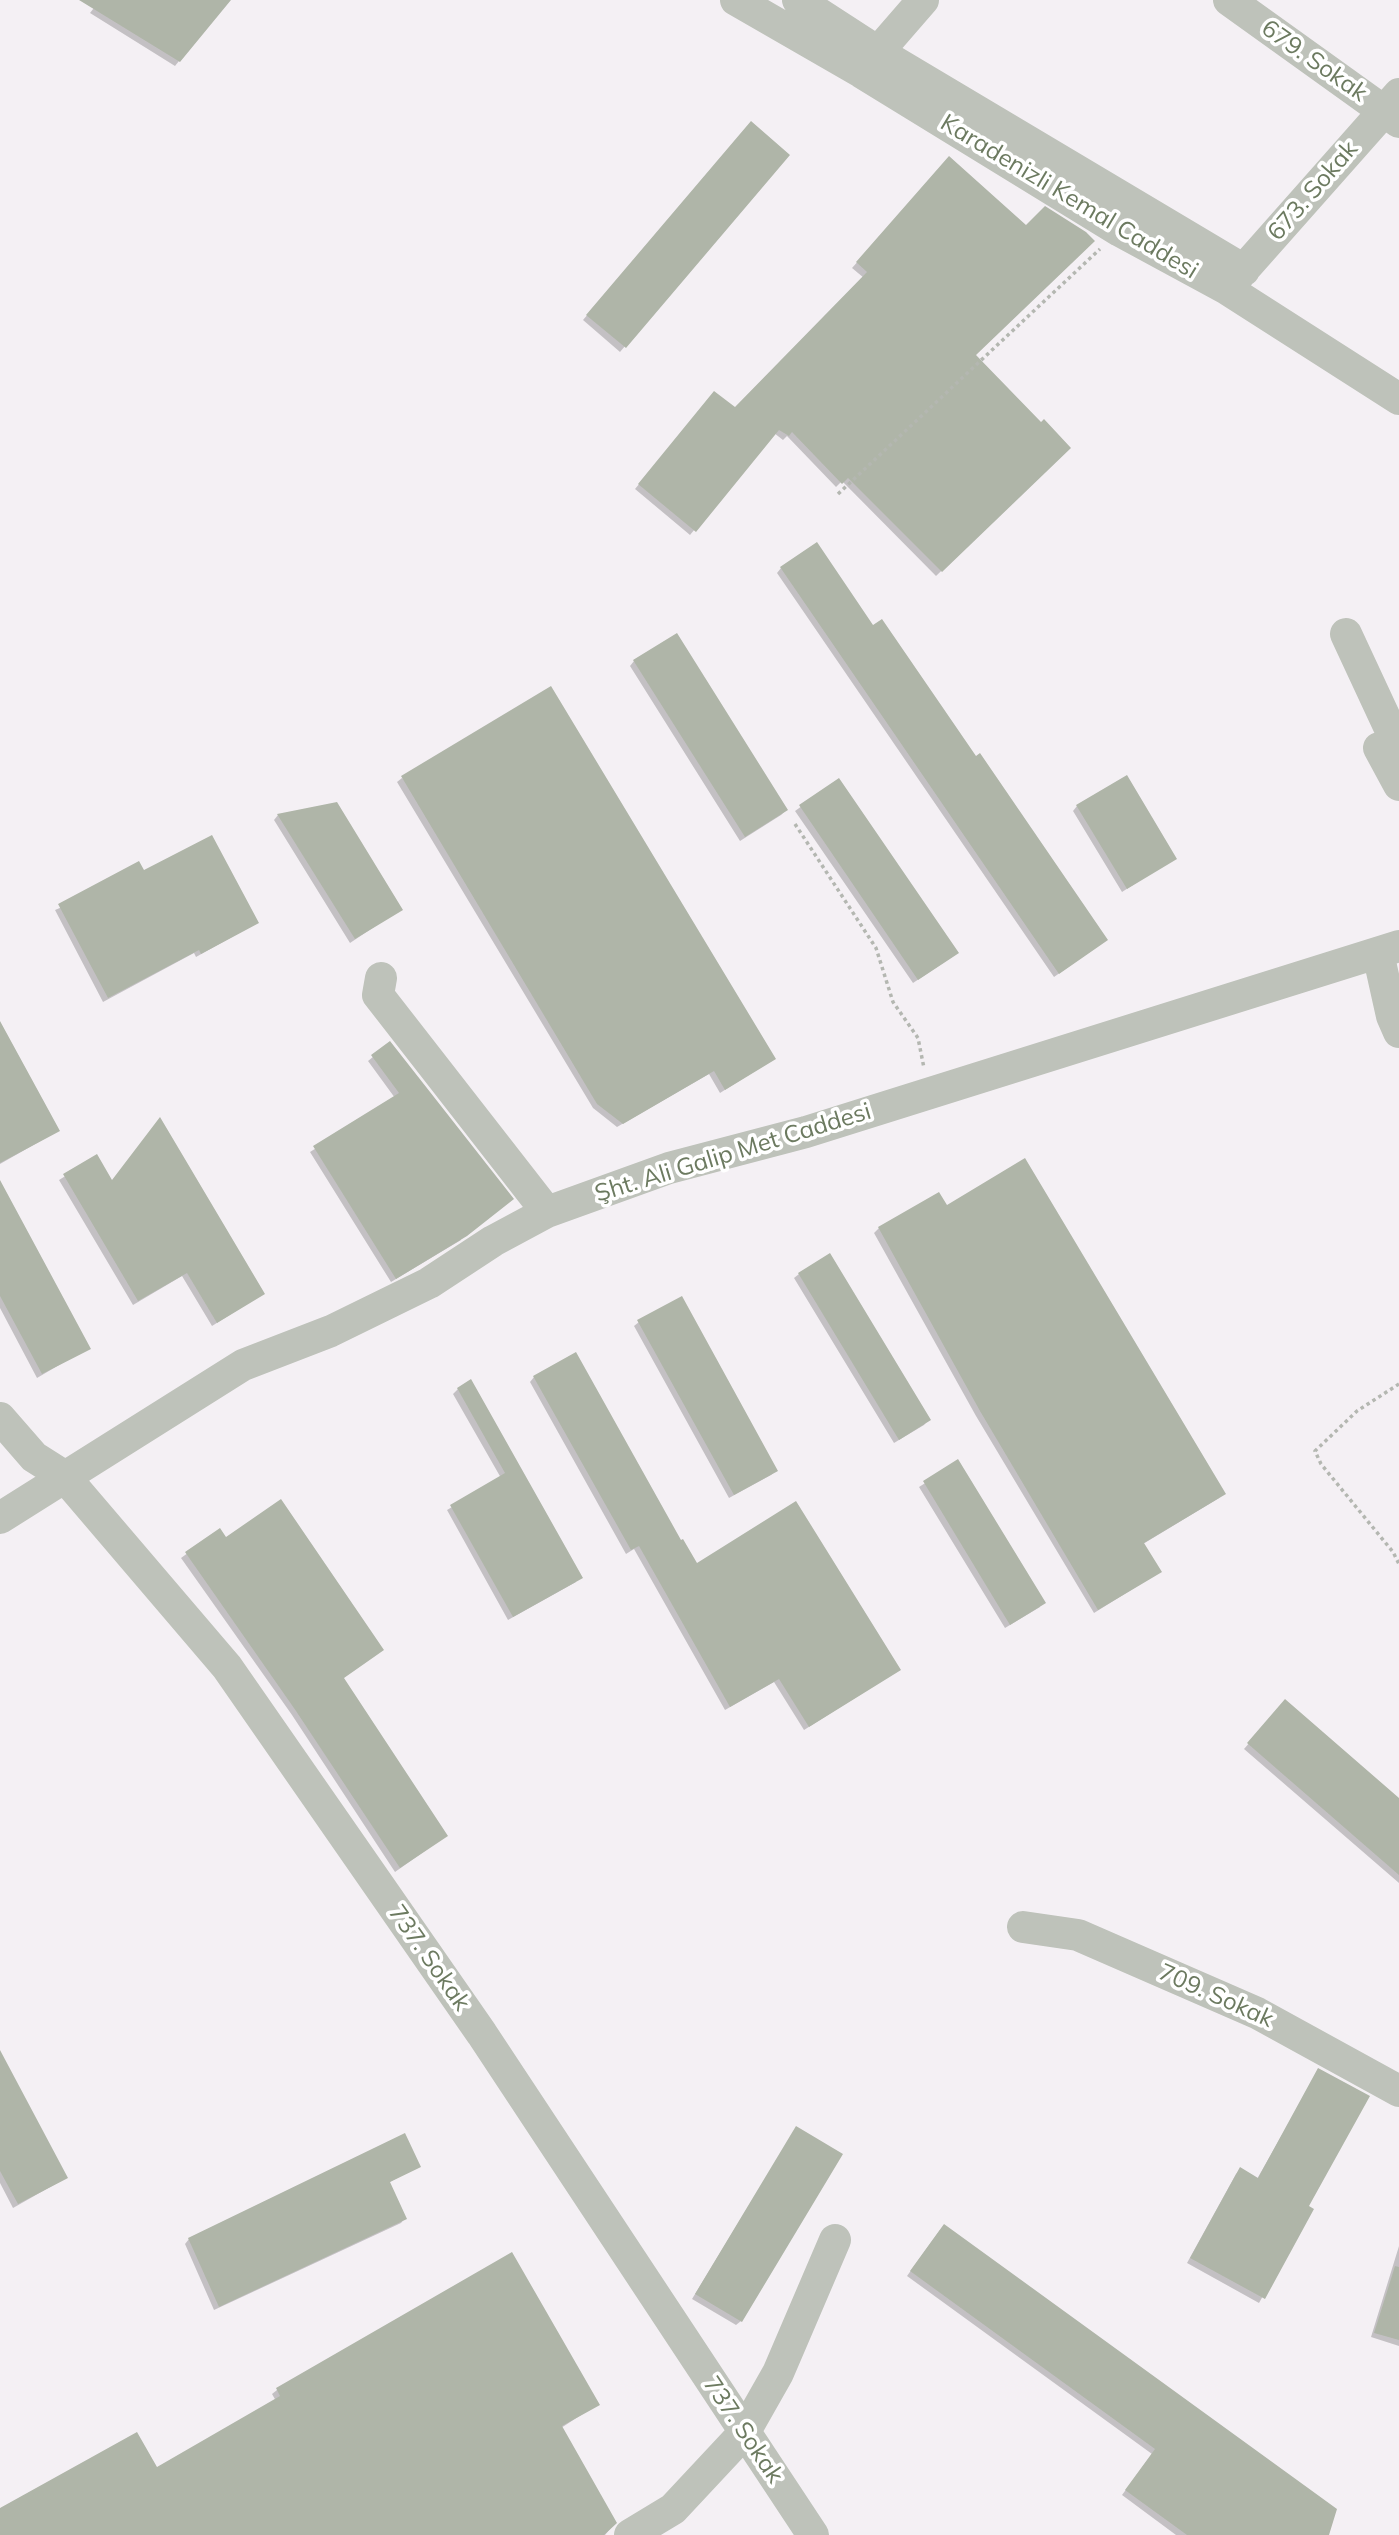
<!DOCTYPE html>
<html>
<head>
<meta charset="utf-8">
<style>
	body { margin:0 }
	canvas { display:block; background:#f4f0f4 }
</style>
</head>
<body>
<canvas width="1399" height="2535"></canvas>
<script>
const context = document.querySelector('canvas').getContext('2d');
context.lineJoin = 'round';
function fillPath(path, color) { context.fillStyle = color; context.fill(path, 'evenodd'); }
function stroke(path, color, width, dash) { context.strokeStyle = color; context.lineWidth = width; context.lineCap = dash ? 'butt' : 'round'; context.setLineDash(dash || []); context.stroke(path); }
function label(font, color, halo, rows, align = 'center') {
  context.font = font + ' Mulish,sans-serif'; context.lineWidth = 7; context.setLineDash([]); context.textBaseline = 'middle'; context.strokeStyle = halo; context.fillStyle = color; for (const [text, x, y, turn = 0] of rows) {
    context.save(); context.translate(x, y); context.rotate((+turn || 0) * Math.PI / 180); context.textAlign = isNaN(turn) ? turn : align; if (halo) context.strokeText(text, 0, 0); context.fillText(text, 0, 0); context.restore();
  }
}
const shadow = new Path2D(`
	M100 0H228L175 66 90 13Z
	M746 128 788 155 620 352 583 320Z
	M945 163 974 355 1041 425 1069 448 936 576 842 481 836 487 787 436 783 440 774 433 690 535 635 489 710 397 735 410 864 278 852 268Z
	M781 568 873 627 1101 944 1054 977 777 573Z
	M634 661 786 810 781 815 740 841 630 666Z
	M402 778 774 1059 720 1093 709 1074 617 1127 593 1108 397 782Z
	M838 780 952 957 913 983 795 811Z
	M1077 806 1175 858 1122 892 1073 811Z
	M278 815 401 909 350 943 274 820Z
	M143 873 257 923 196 957 194 953 103 1002 55 910Z
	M0 1025 58 1131 0 1164Z
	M390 1043 461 1240 391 1282 310 1152 395 1098 368 1061Z
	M96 1157 111 1182 263 1294 212 1326 182 1276 133 1305 59 1180Z
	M0 1184 88 1348 37 1378 0 1308Z
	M946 1208 1219 1498 1143 1544 1160 1572 1094 1613 976 1416 874 1233 879 1228Z
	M799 1274 928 1420 924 1425 894 1443 794 1278Z
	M639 1322 776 1470 771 1475 729 1498 634 1326Z
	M534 1377 680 1542 696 1565 899 1670 804 1730 774 1682 725 1710 634 1549 626 1554 530 1382Z
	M458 1389 576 1582 508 1620 447 1510 501 1478 453 1394Z
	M958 1462 1040 1607 1005 1628 919 1487Z
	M219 1530 342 1679 446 1836 395 1872 292 1715 181 1558Z
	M1281 1706 1399 1800V1883L1244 1749Z
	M0 2053 66 2178 13 2208 0 2183Z
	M1319 2070 1307 2207 1312 2209 1259 2303 1187 2263 1236 2174 1240 2170 1257 2179Z
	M796 2128 741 2321 736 2325 692 2299Z
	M419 2166 388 2183 405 2218 401 2223 214 2310 185 2244 189 2239Z
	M940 2230 1328 2535H1176L1122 2495 1152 2454 907 2276Z
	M1399 2246V2346L1371 2337Z
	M512 2254 598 2404 561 2428 615 2523 605 2535H0V2510L156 2470 276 2401 272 2394 277 2390Z`);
const building = new Path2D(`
	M79 0H231L180 62Z
	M751 121 790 155 626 348 586 315Z
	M949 156 1026 225 1045 206 1086 232 1095 241 976 355 1041 422 1044 419 1071 448 942 572 848 478 842 484 792 432 789 436 779 430 696 532 638 484 714 391 735 407 867 272 856 262Z
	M817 542 873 625 882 619 976 756 980 753 1108 940 1059 974 780 567Z
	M677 633 788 810 745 837 633 660Z
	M551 686 776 1059 725 1090 714 1071 623 1124 597 1104 401 776Z
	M1127 775 1177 859 1127 889 1076 805Z
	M839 778 959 953 918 980 799 805Z
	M337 802 403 910 355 939 277 814Z
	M212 835 259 923 201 954 199 950 108 998 58 904 139 861 144 870Z
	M0 1021 60 1131 0 1163Z
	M390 1041 514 1199 467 1236 396 1279 313 1146 399 1093 371 1055Z
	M160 1117 265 1294 217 1323 187 1273 138 1301 63 1174 97 1154 112 1180Z
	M1025 1158 1226 1494 1144 1543 1162 1572 1098 1610 980 1411 878 1227 939 1192 947 1205Z
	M0 1180 91 1349 42 1374 0 1296Z
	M830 1253 931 1420 899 1440 798 1273Z
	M682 1296 778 1471 734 1495 637 1320Z
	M576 1352 681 1540 683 1539 697 1563 796 1501 901 1670 809 1727 779 1679 730 1707 639 1546 631 1550 533 1376Z
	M471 1379 583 1578 513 1617 450 1505 505 1473 457 1388Z
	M958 1459 1046 1603 1010 1625 923 1481Z
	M281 1499 384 1650 344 1678 448 1836 400 1868 296 1711 185 1552 220 1528 226 1537Z
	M1285 1699 1399 1798V1875L1247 1743Z
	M0 2050 68 2178 18 2204 0 2171Z
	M1318 2068 1370 2096 1309 2206 1314 2209 1265 2299 1190 2258 1240 2167 1258 2178Z
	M796 2126 843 2154 742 2322 695 2294Z
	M405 2133 421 2167 390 2182 407 2219 219 2307 188 2238Z
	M944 2224 1337 2509 1329 2535H1187L1125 2490 1155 2449 910 2271Z
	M512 2252 600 2405 562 2426 617 2523 604 2535H0V2508L137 2432 157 2467 280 2396 276 2388Z
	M1395 2266 1399 2267V2340L1374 2333Z`);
const path = new Path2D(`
	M838 494 1100 249
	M795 824 876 948 893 1002 918 1038 924 1068
	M1399 1384 1357 1411 1315 1451 1321 1464 1393 1552 1399 1564`);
const minor = new Path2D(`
	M736 0 861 72 1120 231 1227 289 1399 399
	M798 0 878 52 1244 270
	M1229 0 1399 122
	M864 68 923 0
	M1230 285 1399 94
	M1346 634 1399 748
	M1379 748 1399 785
	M1378 953 1392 1016 1399 1032
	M381 978 378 995 547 1212
	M0 1418 34 1457 64 1476 227 1667 482 2034 813 2535
	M0 1518 243 1365 331 1331 429 1283 493 1241 547 1212 669 1168 806 1132 1399 946
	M1023 1927 1078 1935 1257 2013 1399 2091
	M630 2535 673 2509 744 2433 778 2373 835 2240`);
const streetNames = [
	["679. Sokak",1314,61,35],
	["673. Sokak",1313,191,-49],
	["Karadenizli Kemal Caddesi",1069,197,31],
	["Şht. Ali Galip Met Caddesi",733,1153,-17],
	["737. Sokak",429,1958,55],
	["709. Sokak",1216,1996,24],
	["737. Sokak",743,2430,56]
];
fillPath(shadow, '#0003');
fillPath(building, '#afb5a8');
stroke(path, '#b4b7b1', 3.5, [3.5, 3.5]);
stroke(minor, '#bec2ba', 32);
label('24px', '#6c7a60', '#fff', streetNames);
</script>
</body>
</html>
